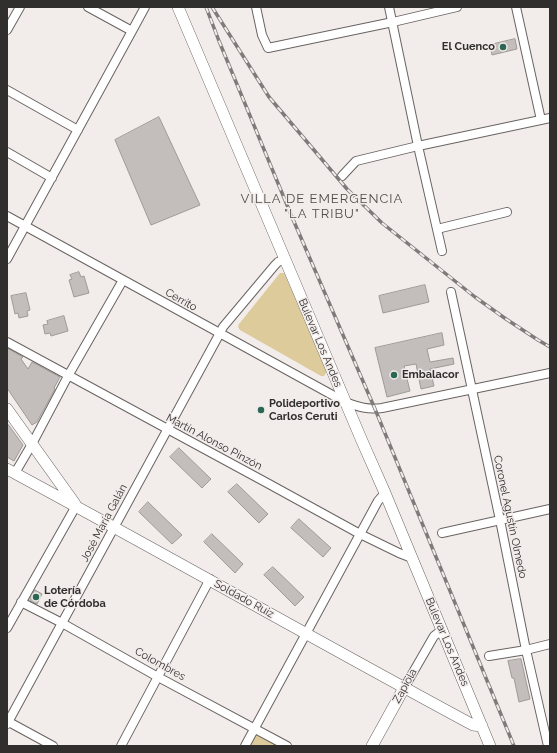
<!DOCTYPE html>
<html>
<head>
<meta charset="utf-8">
<style>
	body { margin:0 }
	#map { position:relative; width:557px; height:753px; overflow:hidden; background:#f2ecea; font-family:Raleway,sans-serif }
	canvas { display:block }
	.frame { position:absolute; inset:0; border:8px solid #312e2e; pointer-events:none }
</style>
</head>
<body>
<div id="map">
<canvas width="557" height="753"></canvas>
<div class="frame"></div>
</div>
<script>
const context = document.querySelector('canvas').getContext('2d');
context.lineJoin = 'round';
function fillPath(path, color) { context.fillStyle = color; context.fill(path, 'evenodd'); }
function stroke(path, color, width, dash) { context.strokeStyle = color; context.lineWidth = width; context.lineCap = dash ? 'butt' : 'round'; context.setLineDash(dash || []); context.stroke(path); }
function label(font, color, halo, rows, align = 'center') {
  context.font = font + ' Raleway,sans-serif'; context.lineWidth = 3; context.setLineDash([]); context.textBaseline = 'middle'; context.strokeStyle = halo; context.fillStyle = color; for (const [text, x, y, turn = 0] of rows) {
    context.save(); context.translate(x, y); context.rotate((+turn || 0) * Math.PI / 180); context.textAlign = isNaN(turn) ? turn : align; if (halo) context.strokeText(text, 0, 0); context.fillText(text, 0, 0); context.restore();
  }
}
const green = new Path2D(`
	M280 273H284L285 275 326 370V373L324 376H321L240 330 238 327 239 324Z
	M256 731 282 746H248Z`);
const building = new Path2D(`
	M515 39 517 49 492 55 490 45Z
	M159 117 200 205 151 225 115 140Z
	M79 272 81 277 84 276 89 293 74 297 69 280 72 279 70 275Z
	M425 285 429 302 383 313 379 296Z
	M26 293 30 310 27 311 28 316 19 318 18 313 15 314 11 296Z
	M64 316 68 331 51 336 50 333 45 334 43 325 48 324 47 321Z
	M442 333 444 345 427 349 430 362 453 358 454 364 430 369 434 386 421 389 416 364 404 366 410 391 387 397 375 348Z
	M7 348 23 357 21 359 28 369 32 362 60 377 54 388 55 389 37 422 32 425 7 388Z
	M7 423 23 445 14 461 7 457Z
	M179 448 211 479 202 488 170 457Z
	M237 484 268 514 259 523 228 492Z
	M148 502 182 535 172 544 139 512Z
	M299 519 331 548 323 557 291 528Z
	M212 534 243 564 235 573 204 542Z
	M273 567 304 597 295 606 264 575Z
	M35 590 42 594 37 604 30 601V599Z
	M521 659 530 699 519 702 514 678H512L508 661Z`);
const street = new Path2D(`
	M88 7 132 31
	M256 7 262 35 268 48 393 22 457 7
	M389 7 418 146 442 251
	M516 7 541 120
	M7 30 20 7
	M7 90 78 130
	M7 152 52 178
	M342 176 356 161 418 146 550 118
	M7 216 345 402C359 407 367 410 382 408L550 373
	M437 229 507 212
	M7 259 132 31 145 7
	M451 292 500 520 526 650 548 746
	M7 342 269 484 360 534 399 553 412 558
	M15 473 32 444 68 376 123 280
	M442 533 550 509
	M21 602 62 623 158 677 287 746
	M7 628 76 506
	M489 656 526 650 550 644
	M404 688 434 636 442 630
	M7 721 53 746
	M7 724 62 623 220 333 223 327 275 265 278 262 285 259
	M121 746 210 579
	M245 746 378 501 385 493`);
const secondary = new Path2D(`
	M178 7 362 441 385 493 490 746
	M7 409 75 504
	M7 469C163 553 317 641 473 725L482 726
	M372 746 404 688`);
const rail = new Path2D(`
	M206 7 219 41 292 217 375 409 514 746
	M212 7 269 97 347 189 382 223 475 297 506 319 538 340 550 347`);
const markers = [
	[503,47,4,"#2a6855"],
	[394,375,4,"#2a6855"],
	[261,410,4,"#2a6855"],
	[36,597,4,"#2a6855"]
];
const poiNames = [
	["El Cuenco",495,47,"right"],
	["Embalacor",402,375],
	["Polideportivo",269,404],
	["Carlos Ceruti",269,417],
	["Lotería",44,591],
	["de Córdoba",44,604]
];
const streetNames = [
	["Cerrito",181,300,29],
	["Bulevar Los Andes",320,343,67],
	["Martín Alonso Pinzón",214,442,28],
	["Coronel Agustín Olmedo",510,517,78],
	["José María Galán",104,523,-62],
	["Soldado Ruiz",244,599,29],
	["Bulevar Los Andes",447,642,67],
	["Colombres",160,664,29],
	["Zapiola",405,686,-61]
];
const quarterNames = [
	["VILLA DE EMERGENCIA",322,199],
	["\"LA TRIBU\"",322,214]
];
fillPath(green, '#ddcb9b');
fillPath(building, '#c3bebb');
stroke(building, '#9e9a96', 1);
stroke(street, '#696462', 10);
stroke(secondary, '#696462', 12);
stroke(street, '#fff', 8);
stroke(secondary, '#fff', 11);
stroke(rail, '#7f7b7a', 3.5);
stroke(rail, '#f2ecea', 2, [6]);
for (const [x, y, r, color] of markers) { const dot = new Path2D(); dot.arc(x, y, r, 0, 2 * Math.PI); context.fillStyle = color; context.fill(dot); stroke(dot, '#f2ecea', 1.5); }
label('bold 11px', '#312e2e', '#f2ecea', poiNames, 'left');
label('11px', '#312e2e', '#f2ecea', streetNames);
context.letterSpacing = '1px';
label('13px', '#514c4a', '#f2ecea', quarterNames);
context.letterSpacing = '0px';
</script>
</body>
</html>
